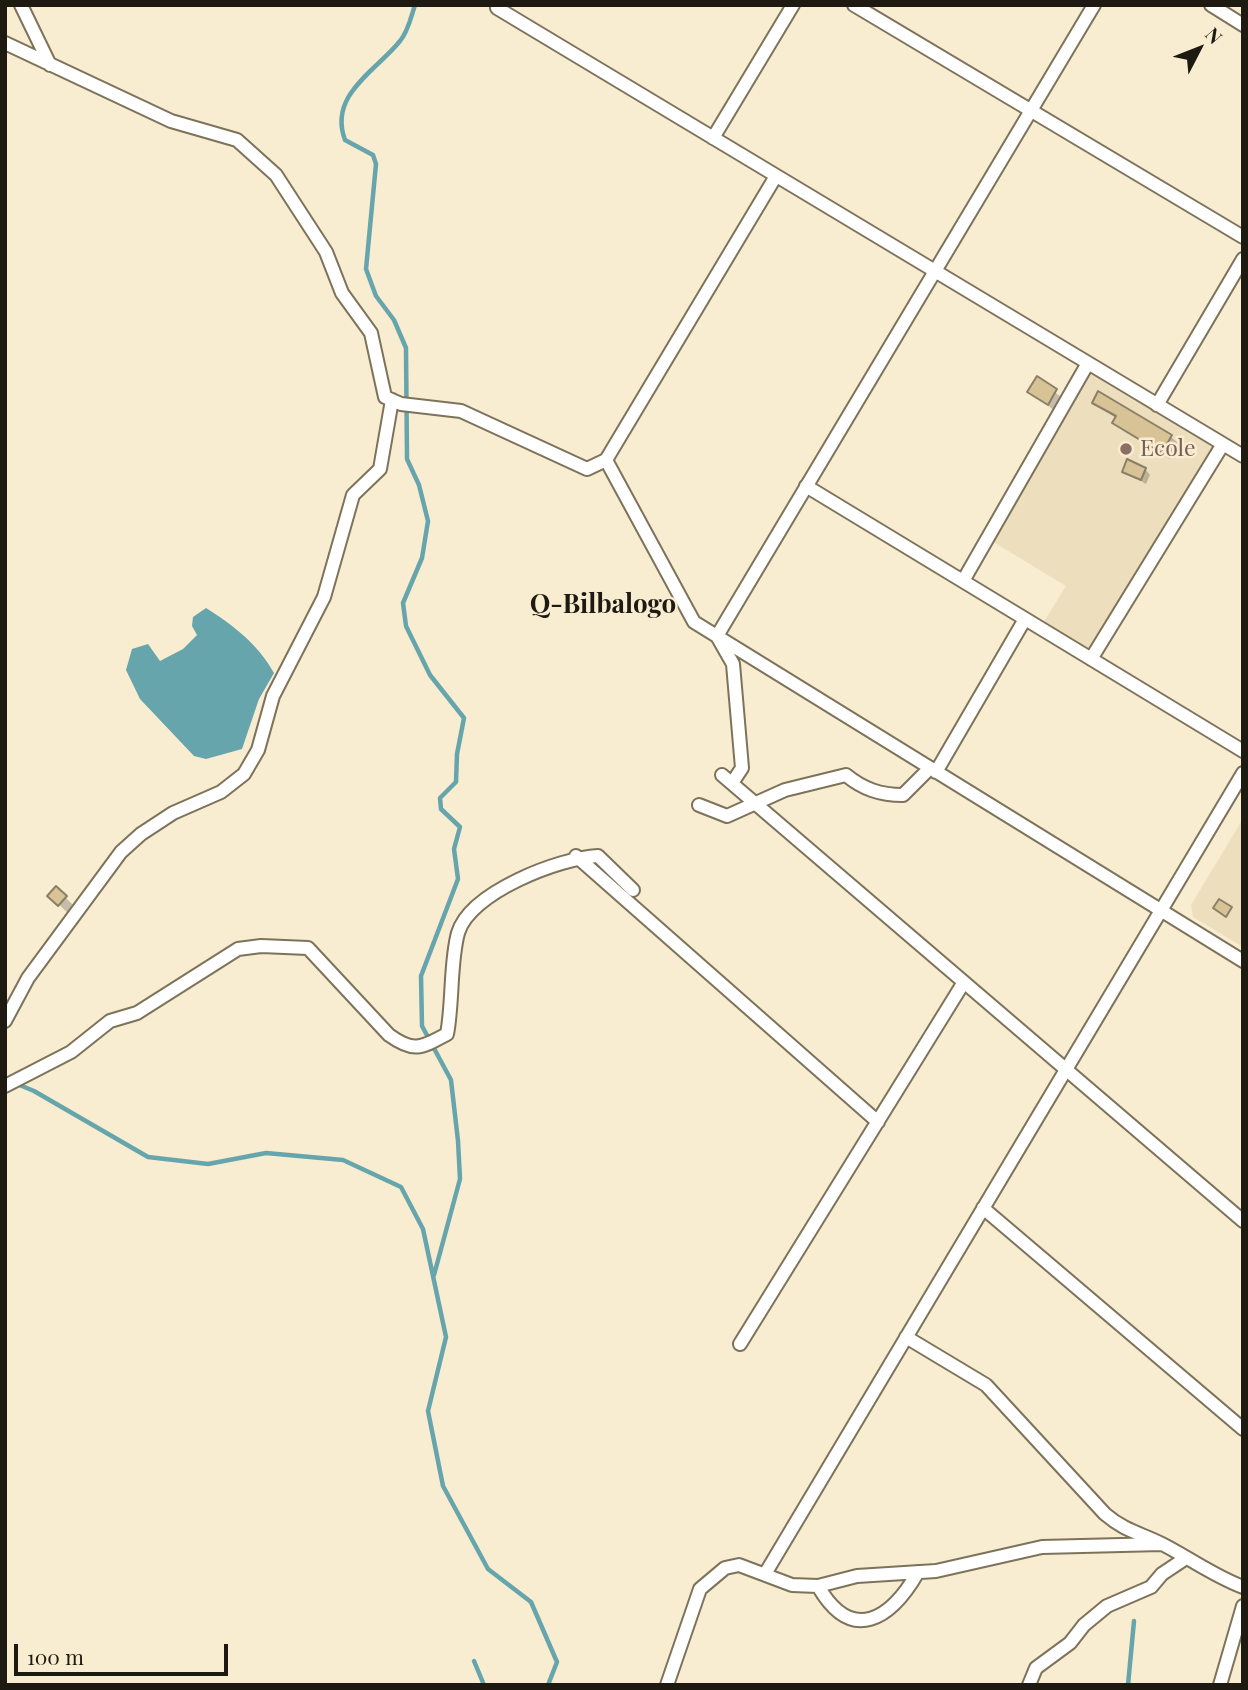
<!DOCTYPE html>
<html>
<head>
<meta charset="utf-8">
<style>
	body { margin:0 }
	#map { position:relative; width:1248px; height:1690px; overflow:hidden; background:#f8ecd1; font-family:"Playfair Display",serif }
	canvas { display:block }
	.frame { position:absolute; inset:0; border:7px solid #1f1a11; pointer-events:none }
	.north { position:absolute; left:1164px; top:14px; width:70px; height:70px; -webkit-text-stroke:5px #f8ecd1; paint-order:stroke; rotate:48deg; font-size:19px; font-weight:700; line-height:28px; text-align:center; color:#1f1a11 }
	.north::after { content:''; display:block; margin:auto; width:24px; height:32px; background:#1f1a11; clip-path:polygon(50% 0,100% 100%,50% 72%,0 100%) }
	.scale { position:absolute; left:14px; top:1644px; width:214px; height:32px; box-sizing:border-box; border:4px solid #1f1a11; border-top:0; padding-left:9px; font-size:21px; line-height:24px; white-space:nowrap; color:#1f1a11; -webkit-text-stroke:5px #f8ecd1; paint-order:stroke }
</style>
</head>
<body>
<div id="map">
<canvas width="1248" height="1690"></canvas>
<div class="frame"></div>
<div class="north">N</div>
<div class="scale">100 m</div>
</div>
<script>
const context = document.querySelector('canvas').getContext('2d');
context.lineJoin = 'round';
function fillPath(path, color) { context.fillStyle = color; context.fill(path, 'evenodd'); }
function stroke(path, color, width, dash) { context.strokeStyle = color; context.lineWidth = width; context.lineCap = dash ? 'butt' : 'round'; context.setLineDash(dash || []); context.stroke(path); }
function label(font, color, halo, rows, align = 'center') {
  context.font = font + ' "Playfair Display",serif'; context.lineWidth = 5; context.setLineDash([]); context.textBaseline = 'middle'; context.strokeStyle = halo; context.fillStyle = color; for (const [text, x, y, turn = 0] of rows) {
    context.save(); context.translate(x, y); context.rotate((+turn || 0) * Math.PI / 180); context.textAlign = isNaN(turn) ? turn : align; if (halo) context.strokeText(text, 0, 0); context.fillText(text, 0, 0); context.restore();
  }
}
const built = new Path2D(`
	M1088 363 1223 444 1091 659 1040 628 1066 586 987 538Z
	M1243 819V947L1193 917 1191 905Z`);
const water = new Path2D(`
	M206 608C233 625 258 644 274 673L259 699 242 749 206 759 194 756 140 699 126 670 132 649 148 644 160 661 183 649 197 635 192 626 193 617Z`);
const shadow = new Path2D(`
	M1037 379 1068 402 1060 415 1029 391Z
	M1099 394 1171 437 1179 444 1170 459 1122 430 1114 422 1117 419 1094 403Z
	M1145 469 1150 475 1146 484 1124 471Z
	M56 888 77 909 71 916 50 896Z`);
const stream = new Path2D(`
	M415 5C411 17 408 32 400 41 376 71 328 95 345 140L373 155 376 164 366 269 376 296 394 320 406 348 407 459 419 485 428 521 422 558 403 603 406 626 430 675 464 718 457 754 456 782 440 798 441 809 460 827 454 849 458 879 421 976 422 1026 451 1080 458 1141 460 1179 434 1275
	M5 1079 34 1091 148 1157 208 1164 266 1153 343 1160 401 1187 423 1229 446 1337 428 1411 443 1486 488 1569 531 1602 557 1662 548 1685
	M474 1661 484 1685
	M1128 1685 1134 1621`);
const building = new Path2D(`
	M1037 376 1057 389 1048 405 1027 392Z
	M1098 391 1172 435 1162 453 1112 423 1116 416 1092 403Z
	M1127 459 1146 468 1141 480 1122 472Z
	M56 886 67 896 58 906 47 896Z
	M1219 899 1232 907 1226 917 1213 908Z`);
const minor = new Path2D(`
	M21 5 50 65
	M499 5 497 8 1243 456
	M854 5 1243 237
	M1211 5 1243 25
	M5 43 171 121 237 140 276 175 326 252 342 293 371 333 385 397 401 404 461 411 587 469 606 460 776 176
	M713 138 793 5
	M1157 405 1243 259
	M606 460 694 622 1243 961
	M806 486 1243 751
	M963 581 1088 363
	M1091 659 1223 444
	M936 772 1025 619
	M722 775 1243 1221
	M732 783 742 768 733 664 717 636 1094 5
	M699 805 727 816 785 790 846 775C863 789 880 795 903 795L930 768
	M576 856 878 1122
	M5 1021 28 978 121 852 141 834 173 813 221 792 244 774 258 750 273 696 324 597 353 495 380 469 392 400
	M5 1086 71 1052 110 1021 137 1013 238 949 261 946 308 948 389 1035C414 1053 421 1048 447 1034 453 1003 450 962 458 933 470 892 560 858 598 856L633 890
	M983 1208 1243 1429
	M906 1337 986 1385 1105 1514C1126 1532 1141 1533 1164 1545 1191 1559 1214 1576 1243 1587
	M740 1344 964 982
	M765 1574 1243 773
	M818 1586C852 1645 891 1619 918 1572
	M667 1685 700 1589 725 1568 739 1565 792 1585 818 1586 857 1576 936 1571 1042 1547 1162 1544
	M1029 1685 1036 1668 1070 1643 1084 1625 1107 1606 1151 1587 1162 1574 1186 1558
	M1220 1685 1243 1606`);
const markers = [
	[1126,449,7,"#8d6e63"]
];
const educationNames = [
	["Ecole",1140,449]
];
const quarterNames = [
	["Q-Bilbalogo",603,605]
];
fillPath(built, '#eddebd');
fillPath(water, '#67a5ad');
fillPath(shadow, '#0003');
stroke(stream, '#67a5ad', 4.5);
fillPath(building, '#d7c395');
stroke(building, '#8a8068', 2);
stroke(minor, '#7d735b', 16);
stroke(minor, '#fff', 12);
for (const [x, y, r, color] of markers) { const dot = new Path2D(); dot.arc(x, y, r, 0, 2 * Math.PI); context.fillStyle = color; context.fill(dot); stroke(dot, '#f8ecd1', 2.5); }
label('23px', '#785e54', '#f8ecd1', educationNames, 'left');
label('bold 26px', '#1f1a11', '#f8ecd1', quarterNames);
</script>
</body>
</html>
